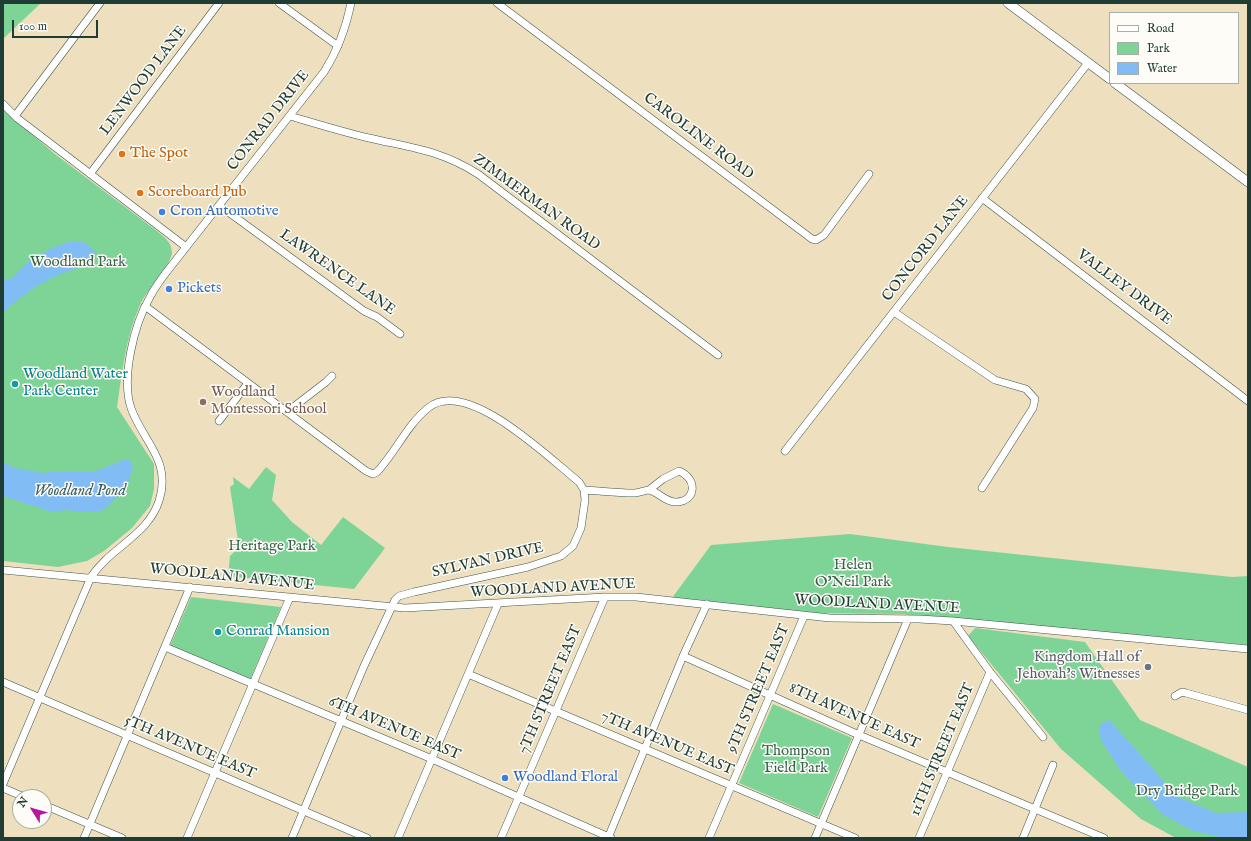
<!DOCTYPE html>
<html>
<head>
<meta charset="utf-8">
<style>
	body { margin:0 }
	#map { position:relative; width:1251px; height:841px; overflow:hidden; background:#eedfbe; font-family:"IM FELL English",serif }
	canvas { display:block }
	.frame { position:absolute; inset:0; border:4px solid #1f3d34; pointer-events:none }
	.legend { position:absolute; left:1109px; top:12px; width:130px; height:72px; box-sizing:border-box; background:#fdfcf7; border:1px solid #a4b0a9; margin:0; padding:5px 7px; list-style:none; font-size:12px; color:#1f3d34 }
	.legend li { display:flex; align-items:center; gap:8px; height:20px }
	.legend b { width:20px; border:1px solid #a4b0a9 }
	.north { position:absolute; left:12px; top:789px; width:40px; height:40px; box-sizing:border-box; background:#fdfcf7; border:1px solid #a4b0a9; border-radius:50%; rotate:307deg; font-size:11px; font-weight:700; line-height:16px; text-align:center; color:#1f3d34 }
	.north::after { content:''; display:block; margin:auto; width:14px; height:18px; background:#b5179e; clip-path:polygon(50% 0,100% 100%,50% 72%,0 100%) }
	.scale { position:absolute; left:12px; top:20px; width:86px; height:18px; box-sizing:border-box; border:2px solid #1f3d34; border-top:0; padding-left:5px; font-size:12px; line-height:14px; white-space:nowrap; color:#1f3d34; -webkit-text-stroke:3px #fdfcf7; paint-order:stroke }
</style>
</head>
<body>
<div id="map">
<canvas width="1251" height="841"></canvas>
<div class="frame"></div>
<ul class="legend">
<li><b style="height:5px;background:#fff"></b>Road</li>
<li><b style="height:11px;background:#7ed497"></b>Park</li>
<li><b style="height:11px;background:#82bcf4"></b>Water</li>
</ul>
<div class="north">N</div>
<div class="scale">100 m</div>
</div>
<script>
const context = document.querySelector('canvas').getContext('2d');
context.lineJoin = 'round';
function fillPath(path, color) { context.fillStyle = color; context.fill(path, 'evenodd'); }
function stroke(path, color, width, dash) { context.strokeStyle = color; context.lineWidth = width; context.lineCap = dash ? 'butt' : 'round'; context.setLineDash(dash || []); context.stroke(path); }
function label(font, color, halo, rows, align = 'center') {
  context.font = font + ' "IM FELL English",serif'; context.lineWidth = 3; context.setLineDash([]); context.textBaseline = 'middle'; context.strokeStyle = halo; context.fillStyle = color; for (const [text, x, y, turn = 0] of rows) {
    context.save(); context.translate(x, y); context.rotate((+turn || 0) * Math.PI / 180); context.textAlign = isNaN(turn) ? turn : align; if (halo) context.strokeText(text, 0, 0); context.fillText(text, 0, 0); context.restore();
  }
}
const green = new Path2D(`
	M3 3H41L3 39Z
	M3 110 55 154 157 231C164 237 172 242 172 253 171 265 146 291 140 305 126 336 122 373 117 407L154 464V489L150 506 132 528 104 551 87 561 58 567 3 561Z
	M266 467 276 475 272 500 292 522 321 545 343 517 385 548 354 589 228 576 230 556 239 547 230 487 234 484 233 477 249 489Z
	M850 534 948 547 1232 577 1248 576V645L901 614 807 613 672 598 711 545Z
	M191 597 281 607 250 680 170 646Z
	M975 628 1085 642 1140 720 1248 767V838H1176L1141 819 1061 749 968 636Z
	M773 704 852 738 818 817 739 783Z`);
const water = new Path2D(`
	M71 241C83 242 89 242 95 253L93 261C80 269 69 270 56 276 39 283 16 300 3 313V280L11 279 29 261 52 248Z
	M126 459 130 460 133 467 128 483 121 492 105 509 100 511 79 512 67 510 52 512 3 496V462L15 468 43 473 51 472H94Z
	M1109 720 1150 765 1175 796 1216 813 1248 812V837L1225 838 1193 831 1162 814 1121 771 1101 740 1099 730 1101 724Z`);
const minor = new Path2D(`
	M279 3 338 46
	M497 3 812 239 816 240 824 235 869 174
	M3 104 17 118 186 247
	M15 116 100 3
	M290 116C317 124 343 132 369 138 412 148 440 150 478 174L718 355
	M90 174 219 3
	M982 198 1248 401
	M220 206 364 311 377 317 400 334
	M145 306 366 471 373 474 377 472C395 453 407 425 428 408 466 376 549 458 579 482L584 490 585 500 581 528 573 546 561 556 528 567 414 592 399 596 395 600 364 666 292 838
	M894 312 995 380 1026 389 1035 399 1033 408 982 488
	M287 412 326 382 332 376
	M219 421 248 383
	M785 451 1088 63
	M584 490C601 491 617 493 634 493 639 493 645 490 649 490 659 492 666 503 677 502 696 501 698 479 679 471L663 479 649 490
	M3 570 405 608 605 597H636L830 618 919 619 953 621 1248 649
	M953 621 990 672 1043 737
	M165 647 432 759 611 838
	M683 656 859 735 1104 838
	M468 674 855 838
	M3 682 367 838
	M1175 696 1182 692 1186 693 1248 710
	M3 784 91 577C110 548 148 535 159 501 172 460 143 442 131 408 121 378 134 324 150 297 156 285 164 275 172 265L324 72C338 50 346 28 351 3
	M3 788 24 797
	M44 805 122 838
	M84 838 190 587
	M187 838 290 597
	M398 838 498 604
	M501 838 605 597
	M608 838 683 656 707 604
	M709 838 804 616
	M815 838 908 619
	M919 838 990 672
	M1023 838 1053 765`);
const major = new Path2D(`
	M1008 3 1110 79
	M1115 83 1248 182`);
const markers = [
	[122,154,4,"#e8710a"],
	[140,193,4,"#e8710a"],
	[162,212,4,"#3f7fe0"],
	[169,289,4,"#3f7fe0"],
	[15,384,4,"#0f9aa8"],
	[203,402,4,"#8d6e63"],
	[218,632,4,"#0f9aa8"],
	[1148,667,4,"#6b7280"],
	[505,778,4,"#3f7fe0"]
];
const streetNames = [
	["LENWOOD LANE",144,81,-53],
	["CONRAD DRIVE",269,121,-52],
	["CAROLINE ROAD",698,137,37],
	["ZIMMERMAN ROAD",536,203,36],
	["CONCORD LANE",926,249,-52],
	["LAWRENCE LANE",337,273,35],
	["VALLEY DRIVE",1124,288,37],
	["SYLVAN DRIVE",488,561,-13],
	["WOODLAND AVENUE",232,578,6],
	["WOODLAND AVENUE",553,589,-3],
	["WOODLAND AVENUE",877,605,3],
	["9TH STREET EAST",759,689,-67],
	["7TH STREET EAST",551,690,-67],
	["8TH AVENUE EAST",854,717,24],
	["6TH AVENUE EAST",394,729,23],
	["7TH AVENUE EAST",667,744,23],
	["5TH AVENUE EAST",190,748,23],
	["11TH STREET EAST",943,750,-67]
];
const foodNames = [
	["The Spot",130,154],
	["Scoreboard Pub",148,193]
];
const shopNames = [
	["Cron Automotive",170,212],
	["Pickets",177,289],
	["Woodland Floral",513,778]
];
const parkNames = [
	["Woodland Park",78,263],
	["Heritage Park",272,547],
	["Helen",853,566],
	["O'Neil Park",853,583],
	["Thompson",796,752],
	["Field Park",796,769],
	["Dry Bridge Park",1187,792]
];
const cultureNames = [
	["Woodland Water",23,375],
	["Park Center",23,392],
	["Conrad Mansion",226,632]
];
const educationNames = [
	["Woodland",211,393],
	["Montessori School",211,410]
];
const worshipNames = [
	["Kingdom Hall of",1140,658],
	["Jehovah's Witnesses",1140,675]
];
const waterNames = [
	["Woodland Pond",80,492]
];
fillPath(green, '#7ed497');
fillPath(water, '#82bcf4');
stroke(minor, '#3e5549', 8);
stroke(major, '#3e5549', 10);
stroke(minor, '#fff', 7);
stroke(major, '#fff', 9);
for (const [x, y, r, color] of markers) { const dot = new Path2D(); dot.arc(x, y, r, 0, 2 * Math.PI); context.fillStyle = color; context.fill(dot); stroke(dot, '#fdfcf7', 1.5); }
label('15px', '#1f3d34', '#fdfcf7', streetNames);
label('15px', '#c56008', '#fdfcf7', foodNames, 'left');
label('15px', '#366cbe', '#fdfcf7', shopNames, 'left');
label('15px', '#37634d', '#fdfcf7', parkNames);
label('15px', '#0d838f', '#fdfcf7', cultureNames, 'left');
label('15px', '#785e54', '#fdfcf7', educationNames, 'left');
label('15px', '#5b616d', '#fdfcf7', worshipNames, 'right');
label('italic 16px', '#385d64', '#fdfcf7', waterNames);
</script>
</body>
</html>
